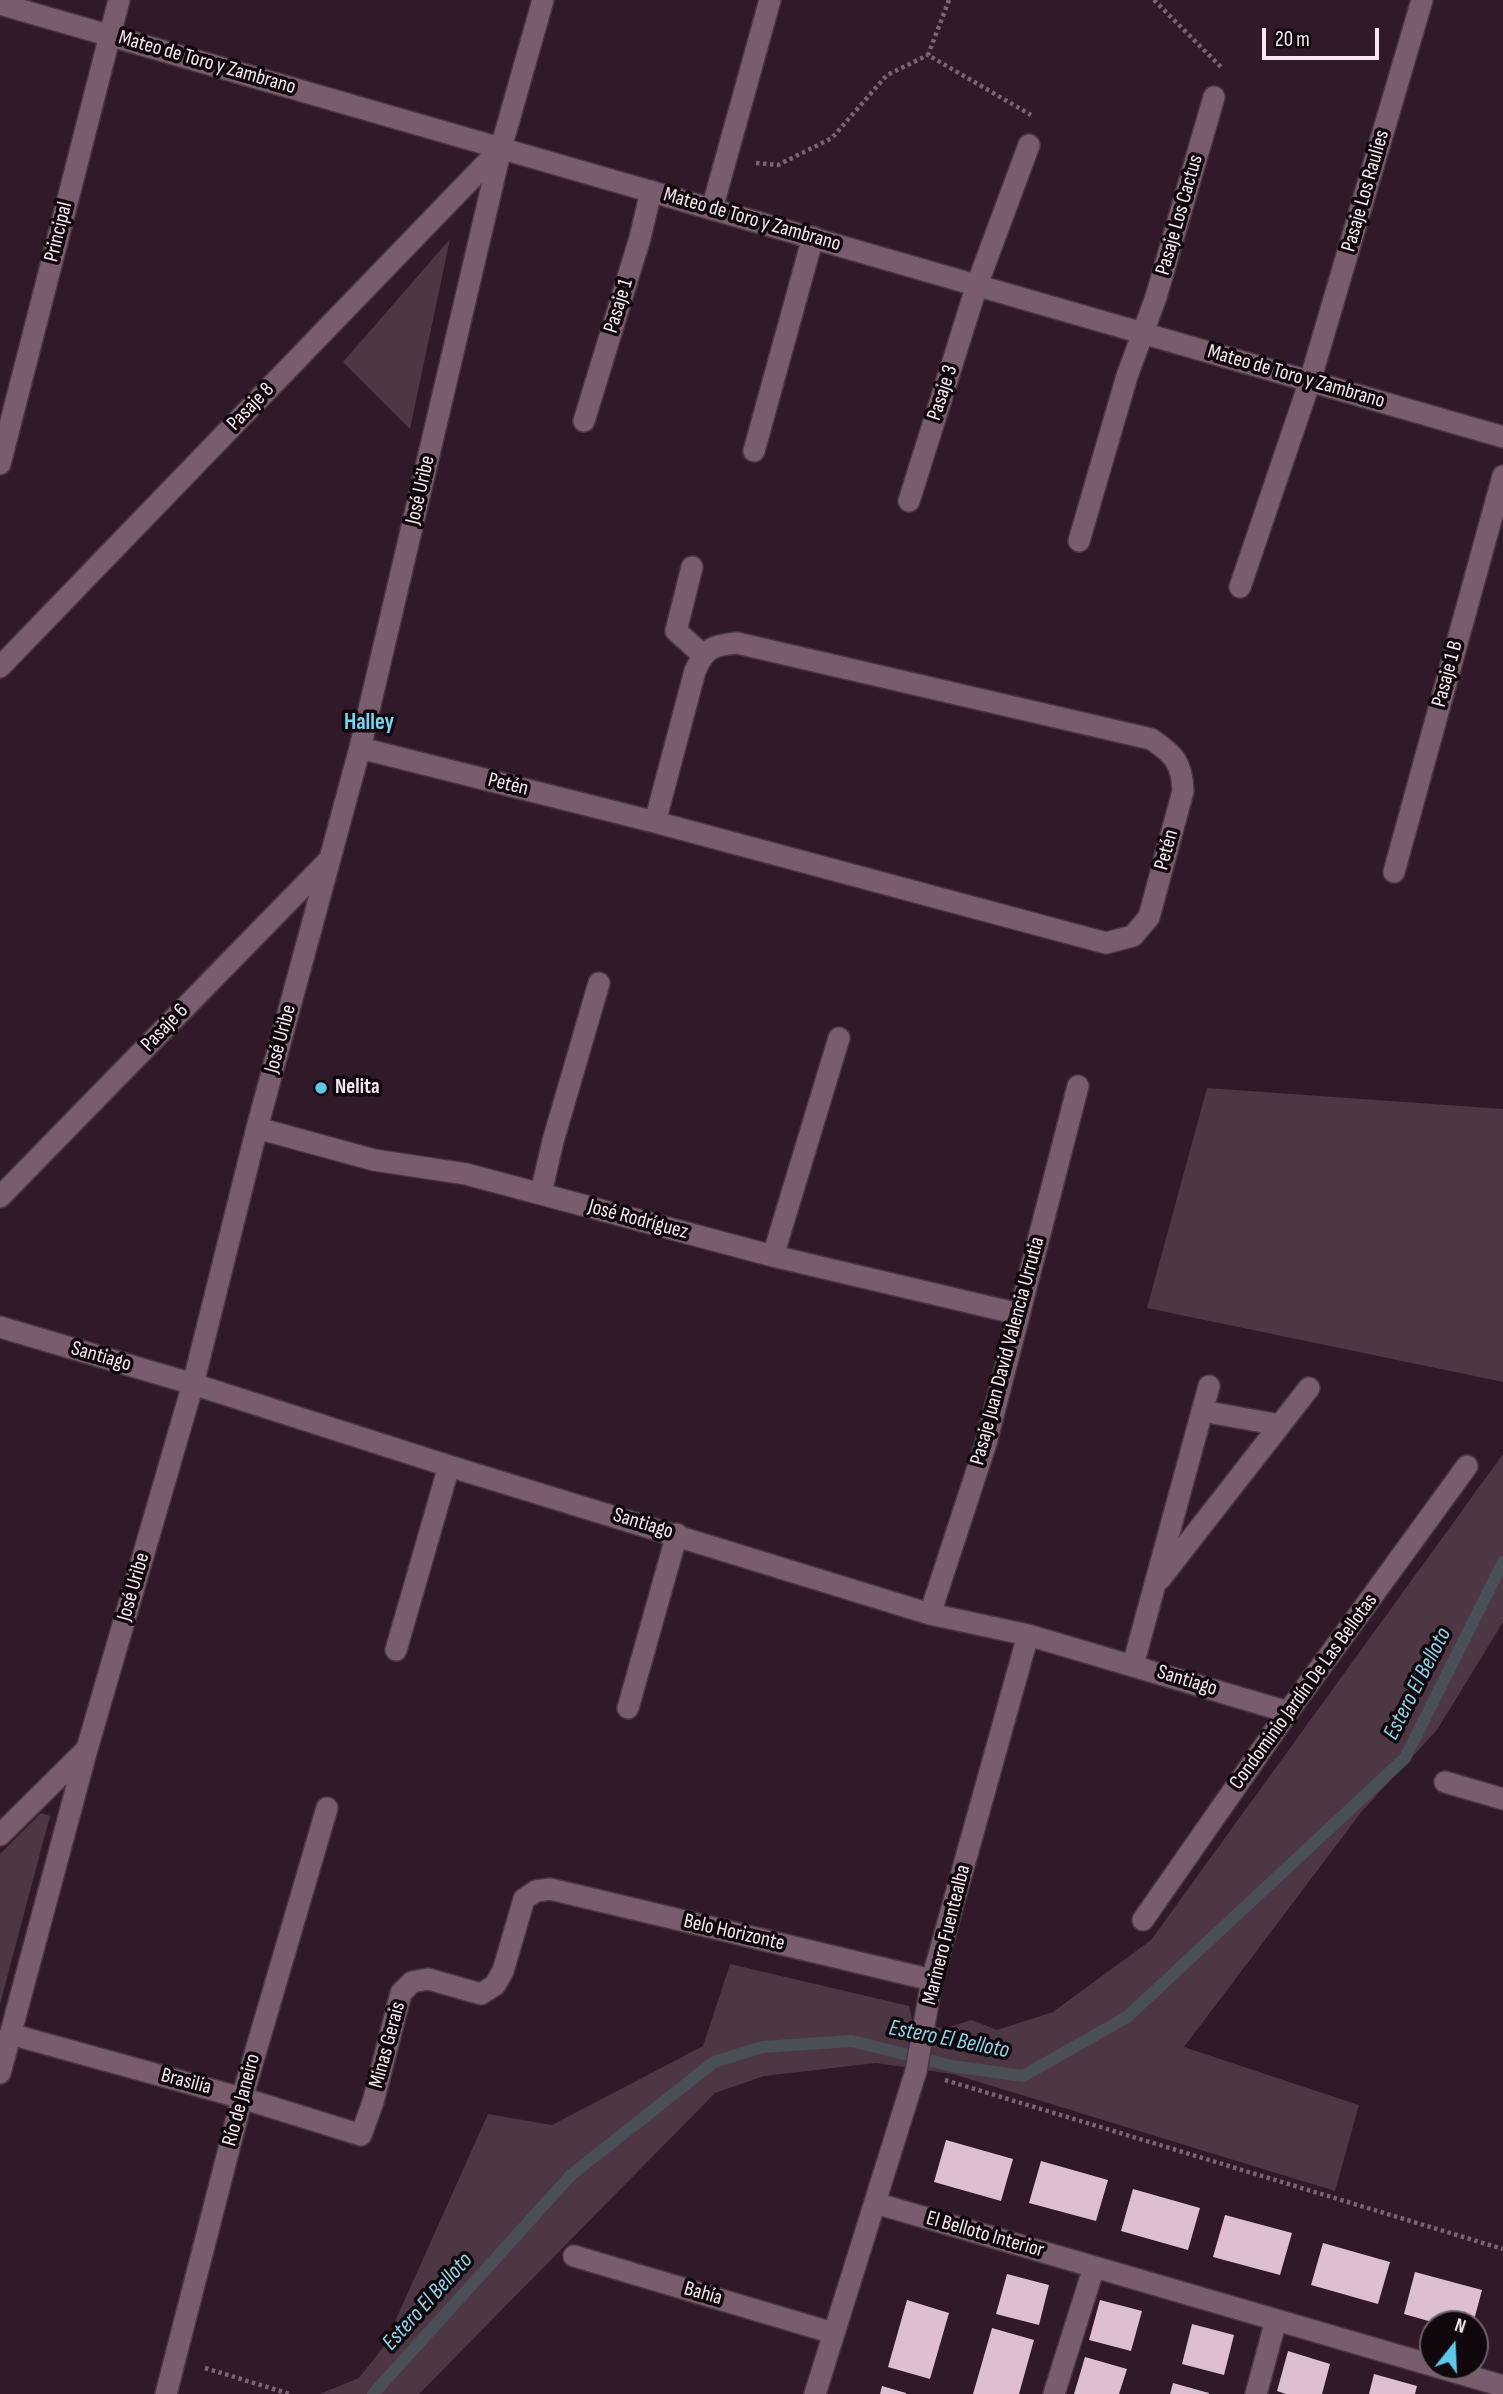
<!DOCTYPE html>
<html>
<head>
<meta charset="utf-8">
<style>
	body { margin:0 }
	#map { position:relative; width:1503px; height:2394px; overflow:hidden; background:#301928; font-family:"Sofia Sans Condensed",sans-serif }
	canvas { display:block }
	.north { position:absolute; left:1419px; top:2310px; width:70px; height:70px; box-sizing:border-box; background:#11080e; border:2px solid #6d6168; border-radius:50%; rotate:18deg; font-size:19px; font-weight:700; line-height:28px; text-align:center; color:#f7e7f0 }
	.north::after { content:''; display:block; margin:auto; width:24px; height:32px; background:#5bc8e7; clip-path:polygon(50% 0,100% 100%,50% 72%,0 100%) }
	.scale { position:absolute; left:1262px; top:28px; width:117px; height:32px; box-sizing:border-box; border:4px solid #f7e7f0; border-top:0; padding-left:9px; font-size:21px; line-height:24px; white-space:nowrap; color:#f7e7f0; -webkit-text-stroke:5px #11080e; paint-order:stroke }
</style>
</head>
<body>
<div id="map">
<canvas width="1503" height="2394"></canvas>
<div class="north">N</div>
<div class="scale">20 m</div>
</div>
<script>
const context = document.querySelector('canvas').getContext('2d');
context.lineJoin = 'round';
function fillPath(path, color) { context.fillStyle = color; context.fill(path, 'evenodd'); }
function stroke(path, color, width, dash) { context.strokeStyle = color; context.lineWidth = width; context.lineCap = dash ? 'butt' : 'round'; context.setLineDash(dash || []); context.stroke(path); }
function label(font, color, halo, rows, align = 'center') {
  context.font = font + ' "Sofia Sans Condensed",sans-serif'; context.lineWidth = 7; context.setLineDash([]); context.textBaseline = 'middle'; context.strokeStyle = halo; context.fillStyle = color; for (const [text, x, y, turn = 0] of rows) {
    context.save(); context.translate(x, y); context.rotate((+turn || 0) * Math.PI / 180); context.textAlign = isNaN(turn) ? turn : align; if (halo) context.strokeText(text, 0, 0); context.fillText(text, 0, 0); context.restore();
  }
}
const green = new Path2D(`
	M450 239 410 429 343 362Z
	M1207 1088 1503 1109V1382L1147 1308Z
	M1503 1454V1622L1437 1730 1363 1810 1184 2047 1359 2105 1335 2191 953 2074 876 2063 764 2076 715 2093 419 2394H320L359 2378 384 2346 488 2114 552 2125 703 2046 730 1964 909 2006 913 2024 945 2028 972 2020 997 2030 1053 2012 1151 1940Z
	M41 1813 50 1816 0 2004V1854Z`);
const stream = new Path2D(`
	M373 2394 571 2175 714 2062 762 2047 852 2041 952 2066 1023 2076 1127 2017 1405 1758 1503 1562`);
const building = new Path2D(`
	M946 2140 1013 2159 1001 2201 934 2182Z
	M1041 2161 1108 2180 1096 2221 1029 2203Z
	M1133 2189 1200 2208 1188 2250 1121 2231Z
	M1225 2215 1292 2233 1280 2275 1213 2257Z
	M1323 2243 1390 2262 1378 2304 1311 2285Z
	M1415 2272 1482 2290 1473 2324H1439L1404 2314Z
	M1007 2274 1049 2285 1039 2325 996 2314Z
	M907 2300 949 2313 930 2379 888 2367Z
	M1100 2300 1142 2311 1131 2351 1089 2340Z
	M1192 2324 1234 2335 1224 2375 1182 2364Z
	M992 2328 1034 2340 1019 2394H973Z
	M1288 2351 1330 2364 1322 2394H1286L1277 2391Z
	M1085 2357 1127 2369 1119 2394H1074Z
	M1374 2374 1417 2386 1415 2394H1369Z
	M1173 2383 1209 2393V2394H1170Z
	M882 2386 906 2393V2394H880Z`);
const path = new Path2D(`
	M949 0 928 55 1031 115
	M1154 0 1222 68
	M756 163 778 165 832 138 887 75 928 55
	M945 2080 1503 2249
	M205 2368 290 2394`);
const street = new Path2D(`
	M712 209 770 0
	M584 421 640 238 651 191
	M754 451 813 237
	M0 464 119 0
	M909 501 977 285 1029 145
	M1079 541 1127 376 1156 297 1214 97
	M692 567 676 631 703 655
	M1240 587 1310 381 1422 0
	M0 667 501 148
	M360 748 655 822 1106 943 1133 936 1149 917 1183 791C1182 763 1174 754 1151 739L737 643C713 645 705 648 695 671L655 822
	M1394 872 1503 476
	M257 1128 374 1160 466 1174 773 1256 1019 1314
	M541 1193 553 1141 599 983
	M0 1197 329 860
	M773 1256 839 1038
	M0 1327 193 1384 449 1466 930 1614 1028 1635 1288 1712
	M1202 1411 1280 1425
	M1160 1579 1309 1388
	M930 1614 986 1443 1078 1086
	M396 1650 449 1466
	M1133 1665 1209 1386
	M628 1708 677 1534
	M1445 1782 1503 1799
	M0 1835 86 1750
	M1143 1920 1288 1712 1467 1466
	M10 2034 242 2098 361 2135 373 2102 401 1993 412 1982 428 1979 481 1994 495 1985 503 1971 524 1899 536 1891 550 1889 932 1980
	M0 2073 87 1749 193 1384 257 1128 360 748 501 148 543 0
	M875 2203 1503 2386
	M574 2256 833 2333
	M166 2394 242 2098 327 1808
	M815 2394 916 2071 932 1980 1028 1635
	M1054 2394 1094 2267
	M1256 2394 1276 2320`);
const secondary = new Path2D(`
	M0 4 1503 437`);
const markers = [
	[321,1088,7,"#5bc8e7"]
];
const streetNames = [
	["Mateo de Toro y Zambrano",207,63,16],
	["Pasaje Los Raulies",1366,191,-74],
	["Pasaje Los Cactus",1180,215,-74],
	["Mateo de Toro y Zambrano",752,220,16],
	["Principal",59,232,-76],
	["Pasaje 1",619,306,-73],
	["Mateo de Toro y Zambrano",1296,377,16],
	["Pasaje 3",943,393,-72],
	["Pasaje 8",251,407,-46],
	["José Uribe",421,490,-77],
	["Pasaje 1 B",1448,674,-75],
	["Petén",508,785,14],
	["Petén",1167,850,-75],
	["Pasaje 6",165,1028,-46],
	["José Uribe",281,1039,-75],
	["José Rodríguez",638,1220,15],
	["Pasaje Juan David Valencia Urrutia",1008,1351,-75],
	["Santiago",101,1357,16],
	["Santiago",643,1524,17],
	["José Uribe",134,1587,-74],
	["Santiago",1187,1681,17],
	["Condominio Jardín De Las Bellotas",1304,1692,-54],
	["Belo Horizonte",734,1933,13],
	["Marinero Fuentealba",947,1935,-76],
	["Minas Gerais",388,2045,-75],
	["Brasilia",186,2082,15],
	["Río de Janeiro",242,2100,-75],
	["El Belloto Interior",985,2235,16],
	["Bahía",703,2294,16]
];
const poiNames = [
	["Nelita",335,1088]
];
const neighbourhoodNames = [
	["Halley",369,723]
];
const waterNames = [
	["Estero El Belloto",1418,1684,-63],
	["Estero El Belloto",949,2040,11],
	["Estero El Belloto",428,2302,-48]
];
fillPath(green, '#4e3745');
stroke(stream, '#4a4e56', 12);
fillPath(building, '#debed1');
stroke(street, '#483641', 24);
stroke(secondary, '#483641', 24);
stroke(path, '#796471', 4.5, [3.5, 3.5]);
stroke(street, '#795d6f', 21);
stroke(secondary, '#795d6f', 21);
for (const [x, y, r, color] of markers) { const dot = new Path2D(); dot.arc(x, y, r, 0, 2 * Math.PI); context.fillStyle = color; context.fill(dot); stroke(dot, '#11080e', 2.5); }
label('21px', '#f7e7f0', '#11080e', streetNames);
label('bold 21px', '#f7e7f0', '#11080e', poiNames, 'left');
label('bold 23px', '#76d7f4', '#11080e', neighbourhoodNames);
label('italic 23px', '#90d3e8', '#11080e', waterNames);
</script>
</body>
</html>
